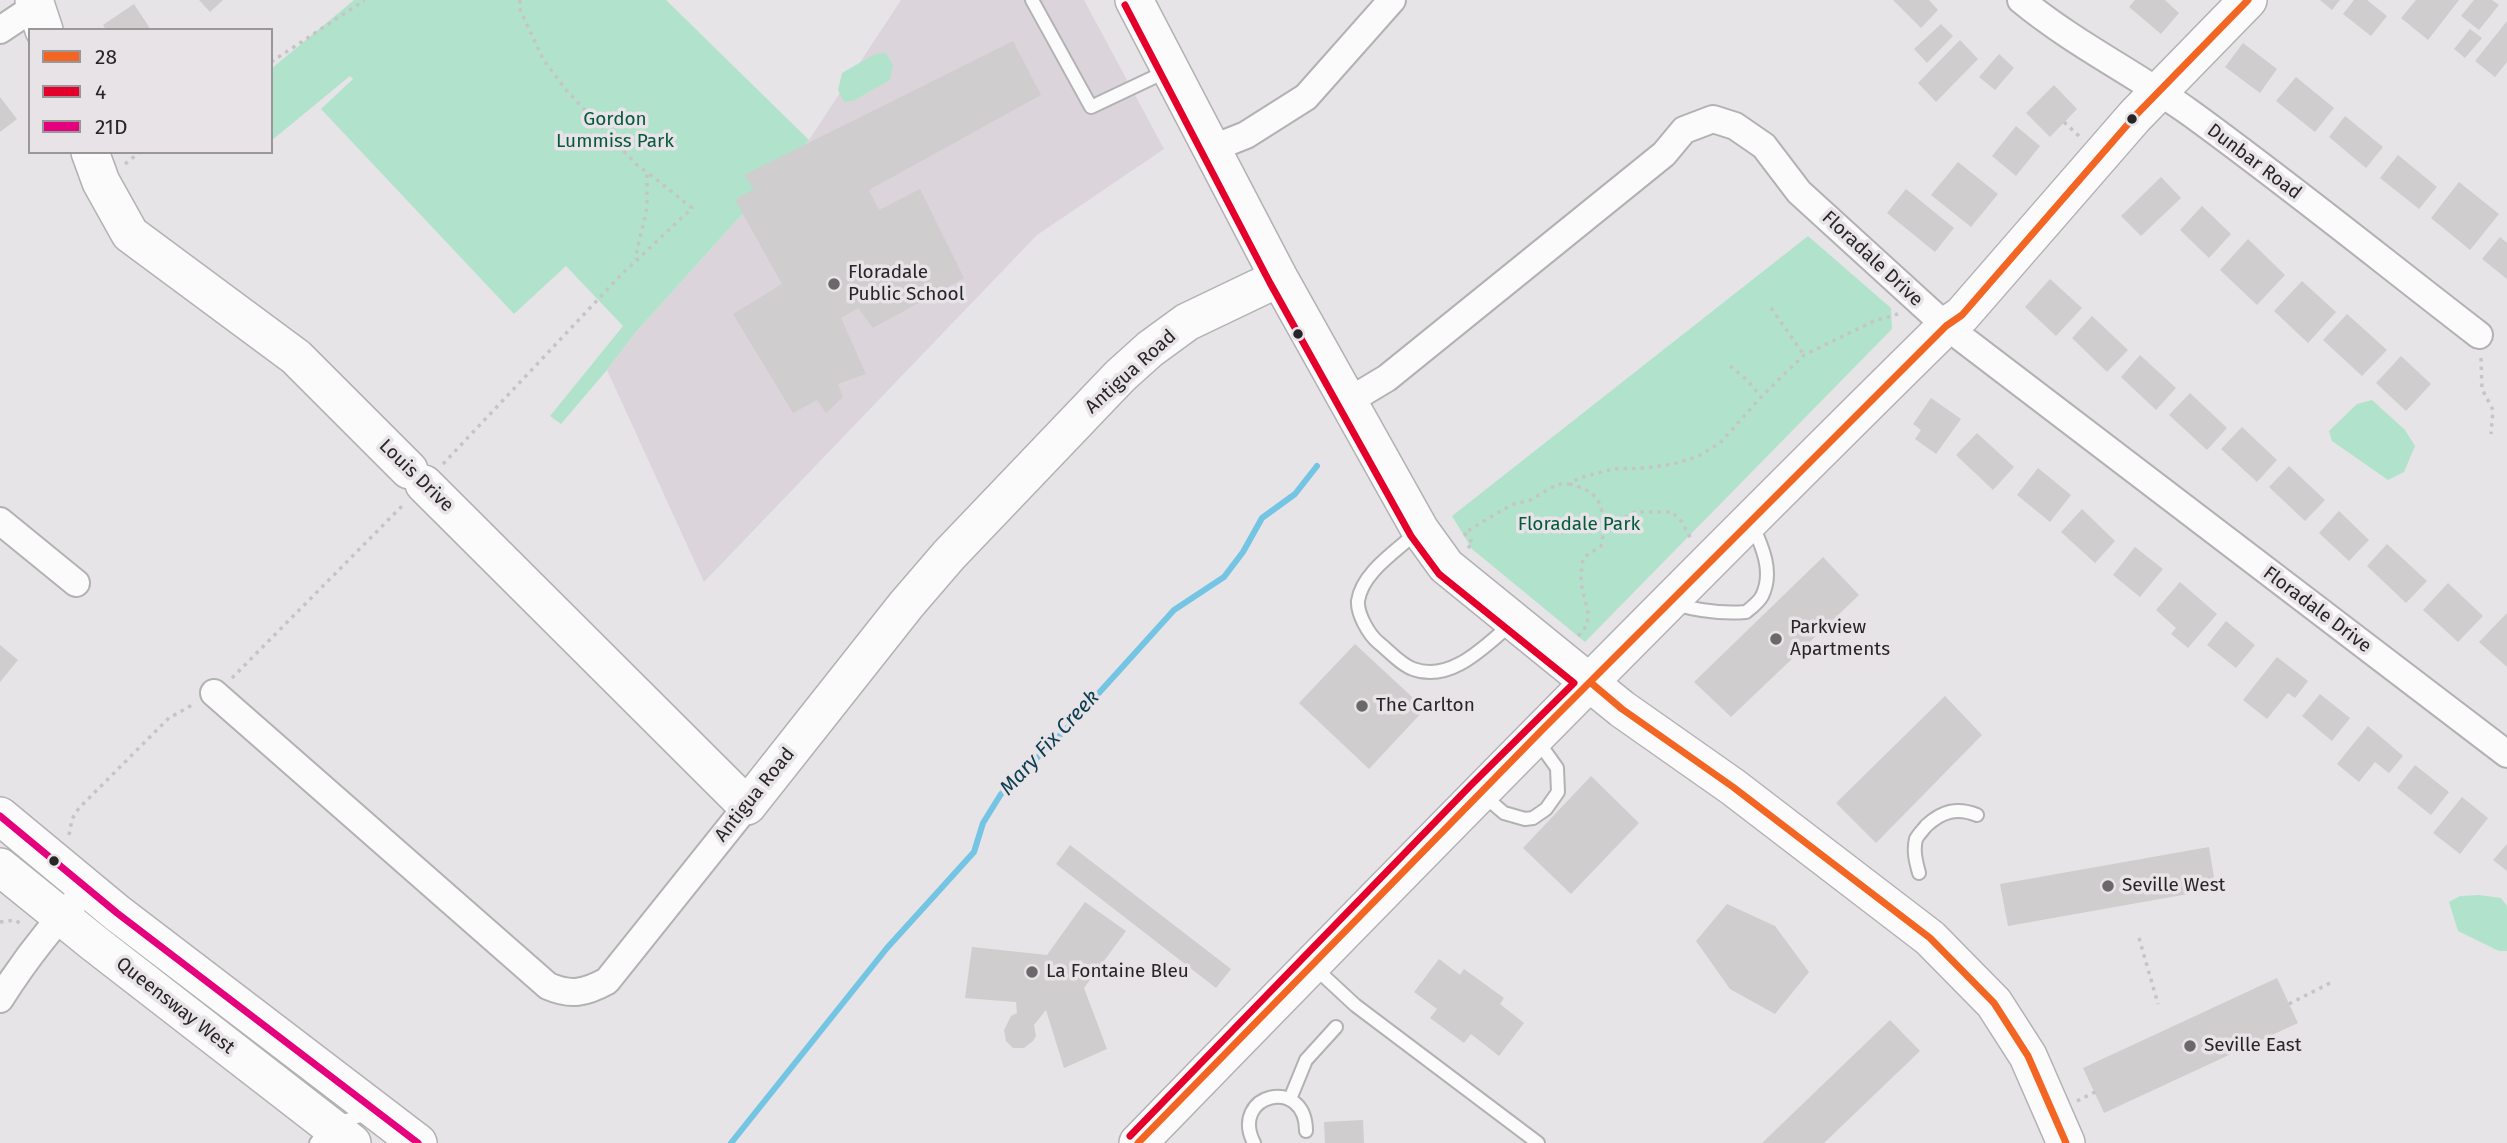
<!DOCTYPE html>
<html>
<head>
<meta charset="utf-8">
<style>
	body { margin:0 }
	#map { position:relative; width:2507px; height:1143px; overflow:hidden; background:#e6e4e6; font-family:"Fira Sans",sans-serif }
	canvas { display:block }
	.legend { position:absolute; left:28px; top:28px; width:245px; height:126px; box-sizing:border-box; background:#e7e3e7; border:2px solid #9a979a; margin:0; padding:9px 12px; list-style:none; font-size:21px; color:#272527 }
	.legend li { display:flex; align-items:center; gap:14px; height:35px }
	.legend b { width:35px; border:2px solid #9a979a }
</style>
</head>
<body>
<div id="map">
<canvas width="2507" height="1143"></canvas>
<ul class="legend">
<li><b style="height:9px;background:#f26522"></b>28</li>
<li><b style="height:9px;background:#e4002b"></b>4</li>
<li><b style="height:9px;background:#e5007d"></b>21D</li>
</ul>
</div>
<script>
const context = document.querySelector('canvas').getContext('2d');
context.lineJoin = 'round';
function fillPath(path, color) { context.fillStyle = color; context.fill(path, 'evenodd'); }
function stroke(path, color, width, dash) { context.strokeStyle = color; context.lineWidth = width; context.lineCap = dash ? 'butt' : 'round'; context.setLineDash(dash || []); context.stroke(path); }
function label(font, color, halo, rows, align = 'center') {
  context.font = font + ' "Fira Sans",sans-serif'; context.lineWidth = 7; context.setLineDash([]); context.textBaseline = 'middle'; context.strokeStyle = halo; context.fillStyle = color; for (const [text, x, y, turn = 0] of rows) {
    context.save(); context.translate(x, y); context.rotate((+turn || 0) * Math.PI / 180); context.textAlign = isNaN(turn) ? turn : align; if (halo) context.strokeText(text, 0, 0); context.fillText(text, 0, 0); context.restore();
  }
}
const built = new Path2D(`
	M901 0H1084L1164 149 1037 235 704 582 607 370 635 333 809 140Z`);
const green = new Path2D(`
	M354 0H666L809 140 635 333 607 370 561 424 550 416 623 326 566 266 514 314 321 109 353 79 350 76 271 141V69Z
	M886 53 893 65 890 80 853 101 844 102 838 90 842 73 875 54Z
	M1808 236 1891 308 1892 329 1585 642 1472 549 1452 516Z
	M2372 400 2405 430 2415 446 2404 472 2388 480 2332 441 2329 431 2357 404Z
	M2479 895 2501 898 2507 906V951H2499L2458 931 2449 902 2460 896Z`);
const stream = new Path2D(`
	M731 1143 887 948 974 852 983 823 1001 794 1069 726 1174 610 1224 577 1243 552 1262 518 1295 494 1317 466`);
const building = new Path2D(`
	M199 0H223L210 12Z
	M1893 0H1929L1938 10 1921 28Z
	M2135 0H2165L2179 13 2161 34 2129 7Z
	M2320 0H2340L2332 10Z
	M2354 0H2367L2387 16 2371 36 2343 14Z
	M2416 0H2459L2428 40 2401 18Z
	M2474 0H2492L2499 5 2479 30 2461 16Z
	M134 4 151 30H106L103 25Z
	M2507 21V62L2495 77 2475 61Z
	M1941 24 1953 36 1927 63 1914 49Z
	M2470 29 2482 38 2465 58 2454 49Z
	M1960 40 1978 59 1936 102 1918 83Z
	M1013 41 1041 95 869 190 879 210 920 189 964 278 873 328 858 308 841 318 866 374 838 384 843 397 826 413 817 400 793 413 733 314 782 284 735 200 754 189 744 175Z
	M2243 43 2277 69 2260 93 2225 67Z
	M1999 54 2014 68 1995 90 1979 77Z
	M2296 77 2334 108 2315 132 2276 101Z
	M2054 85 2077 109 2050 137 2026 113Z
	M0 97 17 119 0 132Z
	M2345 116 2383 147 2366 168 2329 137Z
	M2016 126 2040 146 2016 176 1992 156Z
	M2398 155 2437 187 2419 209 2380 178Z
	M1958 162 1998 194 1971 227 1931 195Z
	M2161 177 2181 198 2141 236 2121 216Z
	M2459 182 2499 214 2470 250 2431 218Z
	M1906 189 1954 228 1935 252 1887 213Z
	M2202 206 2231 234 2209 258 2180 230Z
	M2500 237 2507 243V279L2482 259Z
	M2248 239 2285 275 2257 305 2220 270Z
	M2050 279 2082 308 2056 336 2025 307Z
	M2302 281 2336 312 2308 343 2274 311Z
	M2347 314 2387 350 2362 376 2323 340Z
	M2092 316 2128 350 2107 372 2072 338Z
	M2140 355 2176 388 2156 410 2121 377Z
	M2401 356 2431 384 2406 411 2376 383Z
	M2190 393 2227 428 2207 450 2169 415Z
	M1931 398 1961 419 1936 454 1915 439 1921 430 1913 424Z
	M2242 427 2277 460 2257 482 2221 449Z
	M1977 433 2014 467 1993 490 1956 455Z
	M2289 466 2325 500 2305 521 2269 487Z
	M2038 468 2071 495 2050 522 2017 495Z
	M2082 509 2115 541 2095 563 2061 532Z
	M2339 511 2369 540 2349 561 2319 533Z
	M2387 544 2427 581 2406 603 2367 566Z
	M2135 547 2163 569 2140 597 2113 575Z
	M1823 557 1859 595 1731 717 1694 682Z
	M2180 582 2217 614 2188 648 2171 634 2176 628 2156 610Z
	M2448 583 2483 616 2458 642 2423 610Z
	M2507 613V667L2479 642Z
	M2226 621 2255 645 2236 668 2207 645Z
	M1355 644 1425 709 1369 769 1299 703Z
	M0 645 18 660 0 682Z
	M2277 657 2308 681 2295 698 2288 693 2267 719 2243 700Z
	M2320 694 2350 718 2332 741 2302 716Z
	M1945 696 1982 735 1876 843 1836 803Z
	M2368 726 2403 756 2389 773 2375 762 2359 782 2337 764Z
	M2415 765 2449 792 2431 815 2397 788Z
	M1591 776 1639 823 1571 894 1523 848Z
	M2462 797 2488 818 2460 854 2433 833Z
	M2507 844V871L2493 860Z
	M1070 845 1231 969 1216 988 1056 864Z
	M2209 847 2216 889 2008 926 2000 884Z
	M1085 902 1126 931 1084 988 1107 1049 1064 1068 1046 1010 1034 1025 1036 1036 1033 1041 1024 1048H1013L1006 1041 1004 1030 1011 1016 1017 1013 1016 1002 965 998 972 947 1047 955Z
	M1727 904 1775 926 1809 972 1775 1014 1730 989 1696 941Z
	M1439 959 1460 975 1464 969 1504 998 1500 1004 1524 1023 1499 1056 1471 1034 1464 1043 1430 1018 1437 1009 1414 992Z
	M2277 978 2298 1023 2104 1113 2083 1068Z
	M1890 1020 1920 1051 1824 1143H1762Z
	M1363 1120 1364 1143H1325L1324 1122Z`);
const path = new Path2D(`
	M520 0 519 7 543 59 566 90 637 165 647 172V208L635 259
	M271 62 365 0
	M2064 122 2079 136
	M125 164 140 152
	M1771 308 1804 355
	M2481 358 2482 389 2493 410 2491 434
	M1730 366 1747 380 1761 397
	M443 464 621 275 692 208 647 172
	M1569 484C1597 491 1602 500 1604 529
	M1468 548 1473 543 1464 533 1511 505 1530 500 1558 484H1569L1579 478 1613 469 1645 468 1673 464 1697 457 1720 443 1761 397 1804 355 1874 321 1898 314
	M1578 636C1596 619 1585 607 1582 587 1580 578 1582 568 1583 558L1601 546 1604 529 1635 512H1672L1682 522 1691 539
	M232 678 403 505
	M69 835 72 819 79 808 169 718 194 704
	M0 922 15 920 21 924
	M2139 938 2158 1004
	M2289 1004 2332 982
	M2077 1101 2095 1092`);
const lane = new Path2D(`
	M1032 0 1091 107 1167 71
	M1417 532C1398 550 1362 572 1358 601 1357 614 1369 635 1379 643 1389 651 1401 665 1413 669 1451 683 1485 646 1511 624
	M1675 604C1699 611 1721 614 1746 612 1751 608 1759 602 1762 596 1774 572 1762 546 1752 524
	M1483 795 1504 813 1525 819 1533 818 1546 809 1558 792 1557 768 1537 740
	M1919 873C1916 862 1913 851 1916 839 1918 835 1923 830 1926 826 1942 811 1957 807 1977 815
	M1313 966 1355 1005 1538 1143
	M1290 1099 1306 1060 1336 1027
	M316 1143 329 1125 371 1113
	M1254 1143C1229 1094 1306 1075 1306 1131`);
const street = new Path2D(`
	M2021 0C2073 43 2134 73 2189 112 2287 183 2383 261 2479 335
	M0 30 36 6
	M1211 149 1246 135 1306 97 1392 0
	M1347 402 1387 378 1664 154 1684 130 1713 119 1735 126 1764 146 1799 192 1946 326 2507 754
	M0 521 76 583
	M214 693 548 986C571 996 585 993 607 981L747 806
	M0 999C26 958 54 922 88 888`);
const secondary = new Path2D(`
	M34 0 44 30
	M1134 0 1279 278 1420 530 1446 566 1622 709 1733 787 1930 938 1994 1003 2028 1056 2066 1143
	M90 152 101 182 130 234 296 357 409 470
	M424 484 747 806 906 605 949 555 1120 376 1150 349 1187 322 1279 278
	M0 816 117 913 418 1143
	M0 867 94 943 352 1143
	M1138 1143C1405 868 1673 595 1946 326L1962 315 2135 116 2248 0`);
const bus1 = new Path2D(`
	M1590 682 1622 709 1733 787 1930 938 1994 1003 2028 1056 2066 1143
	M1138 1143 1540 732 1946 326 1962 315 2135 116 2248 0`);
const bus2 = new Path2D(`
	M1125 5 1270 283 1411 536 1439 574 1574 683 1471 785 1130 1136`);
const bus3 = new Path2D(`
	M0 816 117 913 418 1143`);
const markers = [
	[2132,119,6,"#272527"],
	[834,284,7,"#6a686a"],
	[1298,334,6,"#272527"],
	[1776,639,7,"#6a686a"],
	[1362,706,7,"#6a686a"],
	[54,861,6,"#272527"],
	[2108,886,7,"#6a686a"],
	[1032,972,7,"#6a686a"],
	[2190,1046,7,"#6a686a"]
];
const parkNames = [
	["Gordon",615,120],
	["Lummiss Park",615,142],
	["Floradale Park",1579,525]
];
const streetNames = [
	["Dunbar Road",2254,162,37],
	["Floradale Drive",1872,259,43],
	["Antigua Road",1131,372,-42],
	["Louis Drive",416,476,44],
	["Floradale Drive",2317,610,37],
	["Antigua Road",755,795,-51],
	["Queensway West",175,1006,38]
];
const poiNames = [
	["Floradale",848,273],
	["Public School",848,295],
	["Parkview",1790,628],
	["Apartments",1790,650],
	["The Carlton",1376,706],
	["Seville West",2122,886],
	["La Fontaine Bleu",1046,972],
	["Seville East",2204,1046]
];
const waterNames = [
	["Mary Fix Creek",1050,743,-47]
];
fillPath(built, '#dbd5db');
fillPath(green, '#b1e3cc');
stroke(stream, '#74c4e3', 6);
fillPath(building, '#cfcdcd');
stroke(lane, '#b3b1b3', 16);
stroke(street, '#b3b1b3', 30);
stroke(secondary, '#b3b1b3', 40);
stroke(path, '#c6c5c6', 3.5, [3.5, 5]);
stroke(lane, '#fbfbfb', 12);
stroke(street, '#fbfbfb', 26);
stroke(secondary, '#fbfbfb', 37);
stroke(bus1, '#f26522', 7);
stroke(bus2, '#e4002b', 7);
stroke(bus3, '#e5007d', 7);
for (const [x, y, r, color] of markers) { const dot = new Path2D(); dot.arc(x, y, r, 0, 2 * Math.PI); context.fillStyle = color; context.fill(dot); stroke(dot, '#e7e3e7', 2.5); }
label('19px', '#055a3d', '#e7e3e7', parkNames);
label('19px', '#272527', '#e7e3e7', streetNames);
label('19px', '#272527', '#e7e3e7', poiNames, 'left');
label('italic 21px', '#0a3d4f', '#e7e3e7', waterNames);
</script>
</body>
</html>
